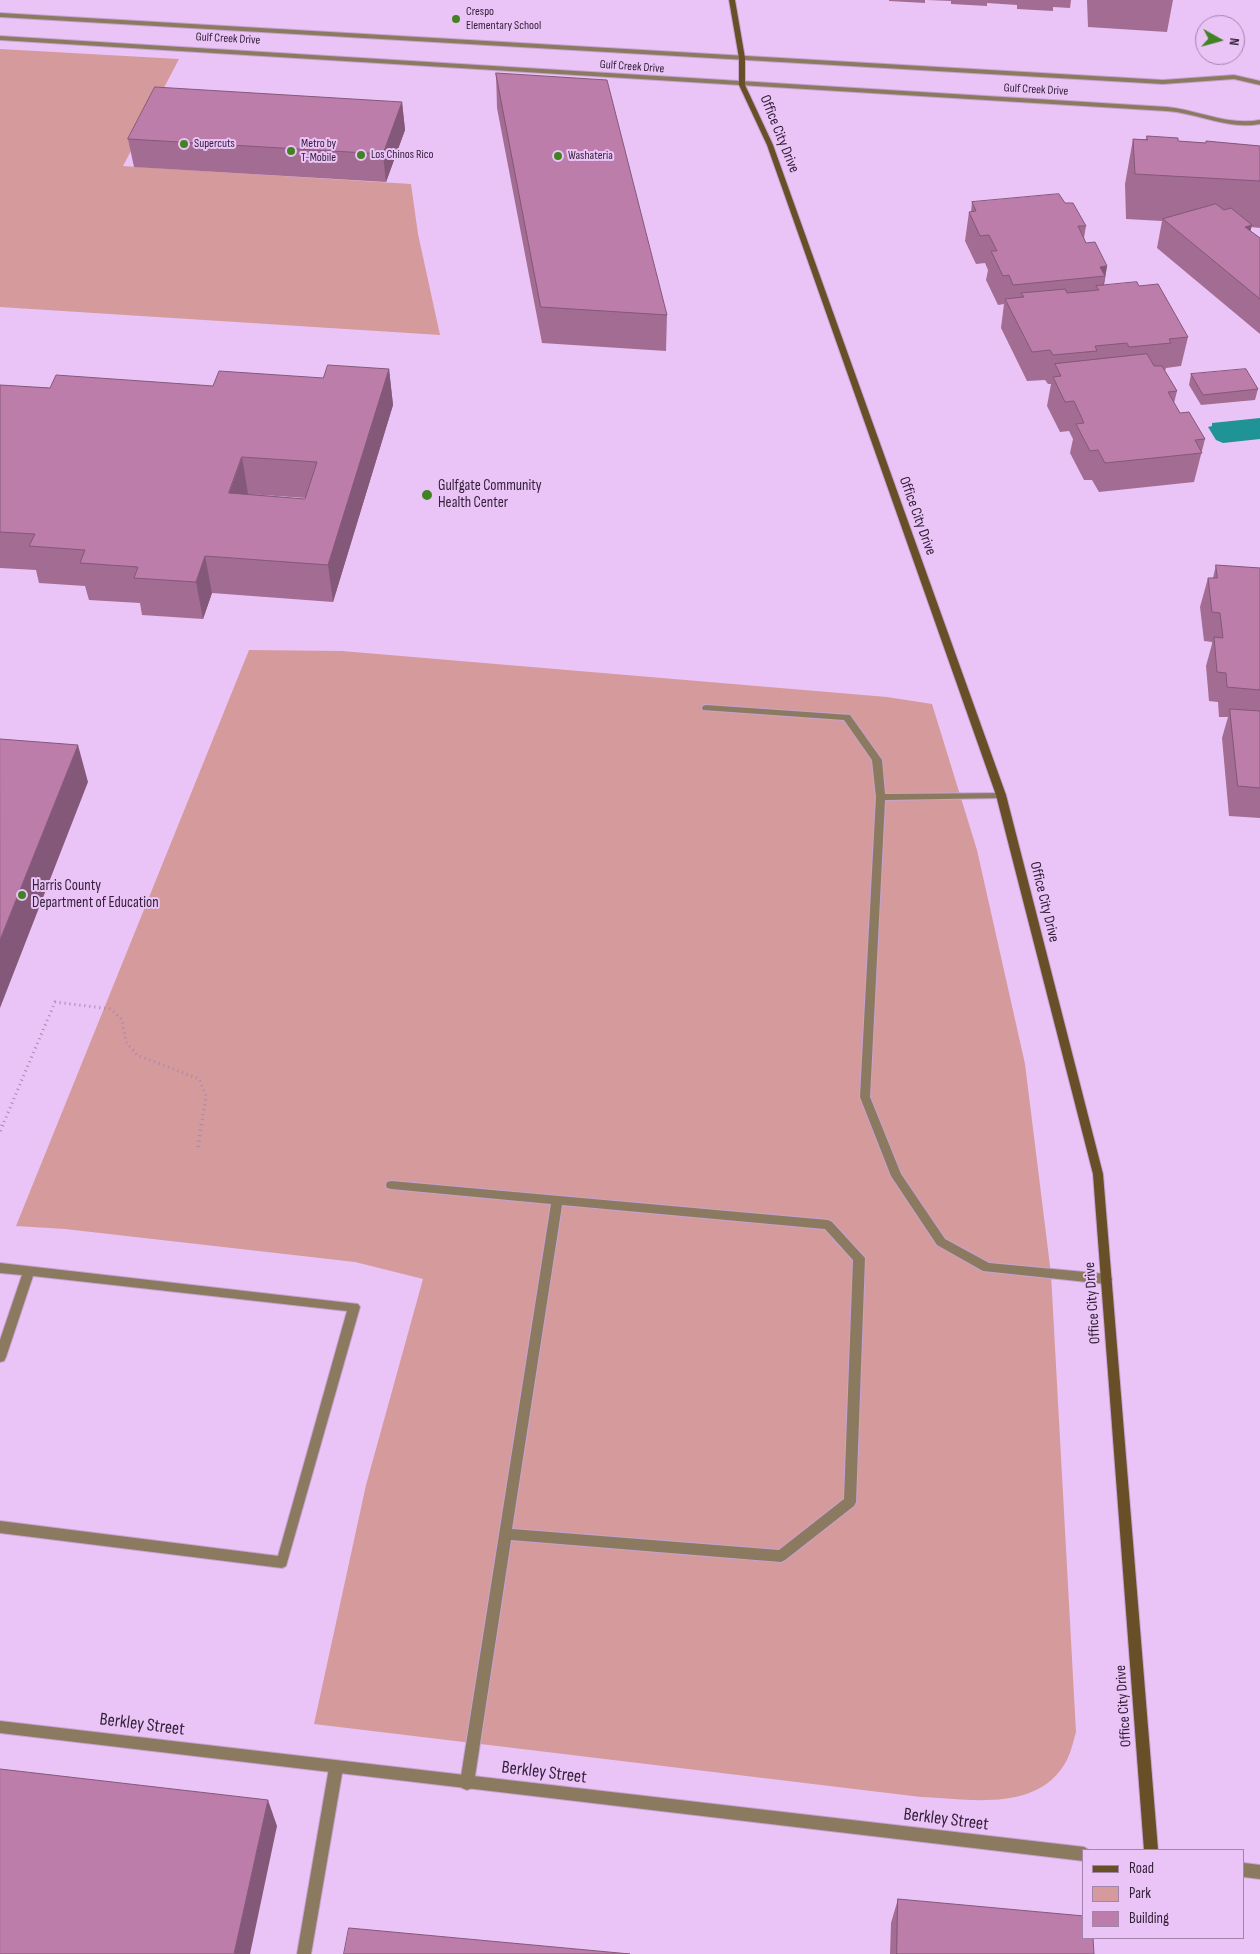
<!DOCTYPE html>
<html>
<head>
<meta charset="utf-8">
<style>
	body { margin:0 }
	#map { position:relative; width:1260px; height:1954px; overflow:hidden; background:#eac4f7; font-family:"Sofia Sans Condensed",sans-serif }
	canvas { display:block }
	.legend { position:absolute; left:1082px; top:1849px; width:162px; height:90px; box-sizing:border-box; background:#eac4f7; border:1px solid #a183ab; margin:0; padding:6px 9px; list-style:none; font-size:15px; color:#342139 }
	.legend li { display:flex; align-items:center; gap:10px; height:25px }
	.legend b { width:25px; border:1px solid #a183ab }
	.north { position:absolute; left:1195px; top:15px; width:50px; height:50px; box-sizing:border-box; background:#eac4f7; border:1px solid #a183ab; border-radius:50%; rotate:97deg; font-size:14px; font-weight:700; line-height:20px; text-align:center; color:#342139 }
	.north::after { content:''; display:block; margin:auto; width:18px; height:22px; background:#418223; clip-path:polygon(50% 0,100% 100%,50% 72%,0 100%) }
</style>
</head>
<body>
<div id="map">
<canvas width="1260" height="1954"></canvas>
<ul class="legend">
<li><b style="height:6px;background:#684f27"></b>Road</li>
<li><b style="height:14px;background:#d59a9b"></b>Park</li>
<li><b style="height:14px;background:#bd7dab"></b>Building</li>
</ul>
<div class="north">N</div>
</div>
<script>
const context = document.querySelector('canvas').getContext('2d');
context.lineJoin = 'round';
function fillPath(path, color) { context.fillStyle = color; context.fill(path, 'evenodd'); }
function stroke(path, color, width, dash) { context.strokeStyle = color; context.lineWidth = width; context.lineCap = dash ? 'butt' : 'round'; context.setLineDash(dash || []); context.stroke(path); }
function label(font, color, halo, rows, align = 'center') {
  context.font = font + ' "Sofia Sans Condensed",sans-serif'; context.lineWidth = 4; context.setLineDash([]); context.textBaseline = 'middle'; context.strokeStyle = halo; context.fillStyle = color; for (const [text, x, y, turn = 0] of rows) {
    context.save(); context.translate(x, y); context.rotate((+turn || 0) * Math.PI / 180); context.textAlign = isNaN(turn) ? turn : align; if (halo) context.strokeText(text, 0, 0); context.fillText(text, 0, 0); context.restore();
  }
}
const green = new Path2D(`
	M0 49 179 59 123 166 411 184 418 234 440 335 0 307Z
	M249 650 342 651 887 697 932 704 977 850 1025 1064 1051 1274 1076 1732C1073 1743 1070 1756 1064 1765 1035 1812 968 1799 921 1797L314 1724 366 1485 423 1279 355 1262 65 1229 16 1226Z`);
const water = new Path2D(`
	M1260 418V439L1223 443 1216 440 1208 427 1212 426V423Z`);
const pathFar1 = new Path2D(`
	M4 1122 55 1002 111 1009 122 1020 126 1042 137 1055 199 1079 206 1096 202 1122`);
const path = new Path2D(`
	M0 1131 4 1121
	M198 1147 202 1121`);
const lane = new Path2D(`
	M706 705 850 715 882 760 885 794 1004 793 1006 795 1001 798 885 800 870 1097 901 1174 945 1239 989 1263 1106 1274 1110 1276 1112 1279 1110 1282 1106 1284 983 1271 937 1245 891 1176 860 1097 876 797 872 760 844 720 703 710 702 708 703 706Z
	M391 1181 828 1220 832 1222 865 1258 856 1502 854 1506 785 1560 781 1562 511 1540 474 1783 472 1788 467 1790 462 1788 460 1783 551 1204 391 1189 387 1188 386 1185 387 1182ZM562 1205 825 1229 853 1260 844 1499 779 1550 512 1529Z
	M0 1263 358 1304 360 1307 286 1566 282 1568 0 1533V1521L278 1556 347 1311 33 1276 6 1357 4 1361 0 1362V1340L22 1275 0 1273Z
	M336 1761 341 1763 343 1768 311 1954H297L329 1768 331 1763Z`);
const street = new Path2D(`
	M0 13 1163 80 1234 75 1260 81V85L1234 79 1163 84 0 17Z
	M0 36 1167 107C1198 110 1228 126 1260 120V124C1228 130 1198 113 1167 111L0 40Z
	M0 1721 1084 1847 1089 1850H1084V1861L0 1733Z
	M1244 1863 1260 1865V1879L1244 1877Z`);
const secondary = new Path2D(`
	M729 0H735L745 58V85L773 145 1006 795 1103 1174 1158 1850H1144L1093 1174 996 795 767 145 739 85V58Z`);
const wall = new Path2D(`
	M889 0H925V3L889 1Z
	M927 0H1071L1070 8 1053 7V11L1017 9V5L987 3V6L951 4V1Z
	M1087 0H1173L1167 32 1088 27Z
	M496 73 667 315 666 351 542 343 497 108Z
	M402 102 405 130 386 182 134 167 128 139Z
	M1147 136 1178 141 1206 143V141L1260 146V228L1251 227 1250 231 1260 238V334L1157 248 1162 221 1126 219 1125 184 1133 139H1146Z
	M972 202 1065 203 1086 226 1084 238 1086 243 1107 266 1104 285 1139 286 1188 337 1181 366 1166 368 1165 371 1177 391 1174 403 1180 413 1205 439 1194 482 1099 492 1092 480H1084L1070 453 1073 439 1069 431 1060 432 1047 406 1051 384H1048L1045 380 1027 381 1001 328 1004 304 998 305 986 280 988 270 985 263 976 264 965 241 969 212H971Z
	M389 369 393 405 333 602 212 593 203 619 142 615 140 603 89 600 85 586 39 583 36 570 0 568V385L50 388 213 386 323 378ZM248 494 306 498 305 499Z
	M1191 374 1258 389 1255 400 1201 405 1189 385Z
	M1216 565 1260 568V818L1229 816 1222 738 1228 717H1219L1218 702 1209 701 1206 666 1212 644V642L1204 641 1200 607 1208 578H1213Z
	M898 1899 1094 1954H890L891 1923Z`);
const shadedWall = new Path2D(`
	M402 102 405 130 386 182 383 154Z
	M1252 225 1245 253V227Z
	M1107 266 1102 295H1101L1105 276 1100 267Z
	M389 369 393 405 333 602 328 565Z
	M242 457 248 494 235 530 229 493Z
	M205 556 212 593 203 619 196 582Z
	M78 745 88 782 0 1008V940Z
	M268 1800 277 1826 250 1954H234Z`);
const building = new Path2D(`
	M496 73 607 80 667 315 541 307Z
	M155 87 402 102 383 154 128 139Z
	M1147 136 1178 138V141L1206 143V141L1260 146V181L1135 174 1133 139 1147 140Z
	M1059 194 1065 203H1073L1086 226H1078L1086 243 1095 242 1107 266 1100 267 1105 276 1013 285 1009 275 1003 276 991 251H997L989 235 980 236 969 212 976 211 972 202Z
	M1216 204 1224 210 1231 208 1252 225 1245 227 1260 238V299L1163 219Z
	M1137 282 1139 286 1158 284 1188 337 1169 339 1171 343 1129 347 1127 343 1095 346 1097 351 1053 355 1050 350 1032 352 1005 299 1024 297 1021 293 1065 289 1067 293 1099 290 1096 286Z
	M1147 354 1154 366H1162L1177 391 1168 392 1180 413 1189 412 1205 439 1195 440 1202 453 1105 463 1098 450 1090 451 1076 424 1084 423 1074 401 1065 402 1053 377 1061 376 1055 364Z
	M328 365 389 369 328 565 205 556 196 582 134 578 138 567 80 563 85 550 29 546 35 534 0 532V385L50 388 56 375 213 386 219 371 323 378ZM242 457 317 462 305 499 229 493Z
	M1246 369 1258 389 1203 395 1191 374Z
	M1216 565 1260 568V690L1227 687 1226 673 1217 672 1214 637 1223 638 1220 613 1212 612 1208 578H1217Z
	M1230 709 1260 711V788L1238 786Z
	M0 739 78 745 0 940Z
	M0 1769 268 1800 234 1954H0Z
	M898 1899 1084 1916V1938H1093L1094 1954H897Z
	M349 1928 630 1954H344Z`);
const markers = [
	[456,19,5,"#418223"],
	[184,144,5,"#418223"],
	[291,151,5,"#418223"],
	[361,155,5,"#418223"],
	[558,156,5,"#418223"],
	[427,495,6,"#418223"],
	[22,895,5,"#418223"]
];
const farPoinames = [
	["Crespo",466,12],
	["Elementary School",466,26],
	["Supercuts",194,144],
	["Metro by",301,144],
	["T-Mobile",301,158],
	["Los Chinos Rico",371,155],
	["Washateria",568,156]
];
const farStreetnames = [
	["Gulf Creek Drive",228,39,3],
	["Gulf Creek Drive",632,67,4],
	["Gulf Creek Drive",1036,90,3]
];
const streetNames = [
	["Office City Drive",779,134,68],
	["Office City Drive",917,516,70],
	["Office City Drive",1044,902,76],
	["Office City Drive",1093,1303,-94],
	["Office City Drive",1124,1706,-94]
];
const poiNames = [
	["Gulfgate Community",438,486],
	["Health Center",438,503],
	["Harris County",32,886],
	["Department of Education",32,903]
];
const nearStreetnames = [
	["Berkley Street",142,1725,7],
	["Berkley Street",544,1773,7],
	["Berkley Street",946,1820,7]
];
fillPath(green, '#d59a9b');
fillPath(water, '#1f9396');
stroke(lane, '#c6a3d1', 2);
stroke(street, '#c6a3d1', 2);
stroke(secondary, '#c6a3d1', 2);
stroke(pathFar1, '#a788b1', 3, [1, 4]);
stroke(path, '#a788b1', 4, [1, 4.5]);
fillPath(lane, '#8b7a60');
fillPath(street, '#8b7a60');
fillPath(secondary, '#684f27');
fillPath(wall, '#a36c93');
fillPath(shadedWall, '#845878');
fillPath(building, '#bd7dab');
stroke(building, '#845878', 1);
for (const [x, y, r, color] of markers) { const dot = new Path2D(); dot.arc(x, y, r, 0, 2 * Math.PI); context.fillStyle = color; context.fill(dot); stroke(dot, '#eac4f7', 2); }
label('12px', '#342139', '#eac4f7', farPoinames, 'left');
label('12px', '#342139', '#eac4f7', farStreetnames);
label('15px', '#342139', '#eac4f7', streetNames);
label('15px', '#342139', '#eac4f7', poiNames, 'left');
label('18px', '#342139', '#eac4f7', nearStreetnames);
</script>
</body>
</html>
